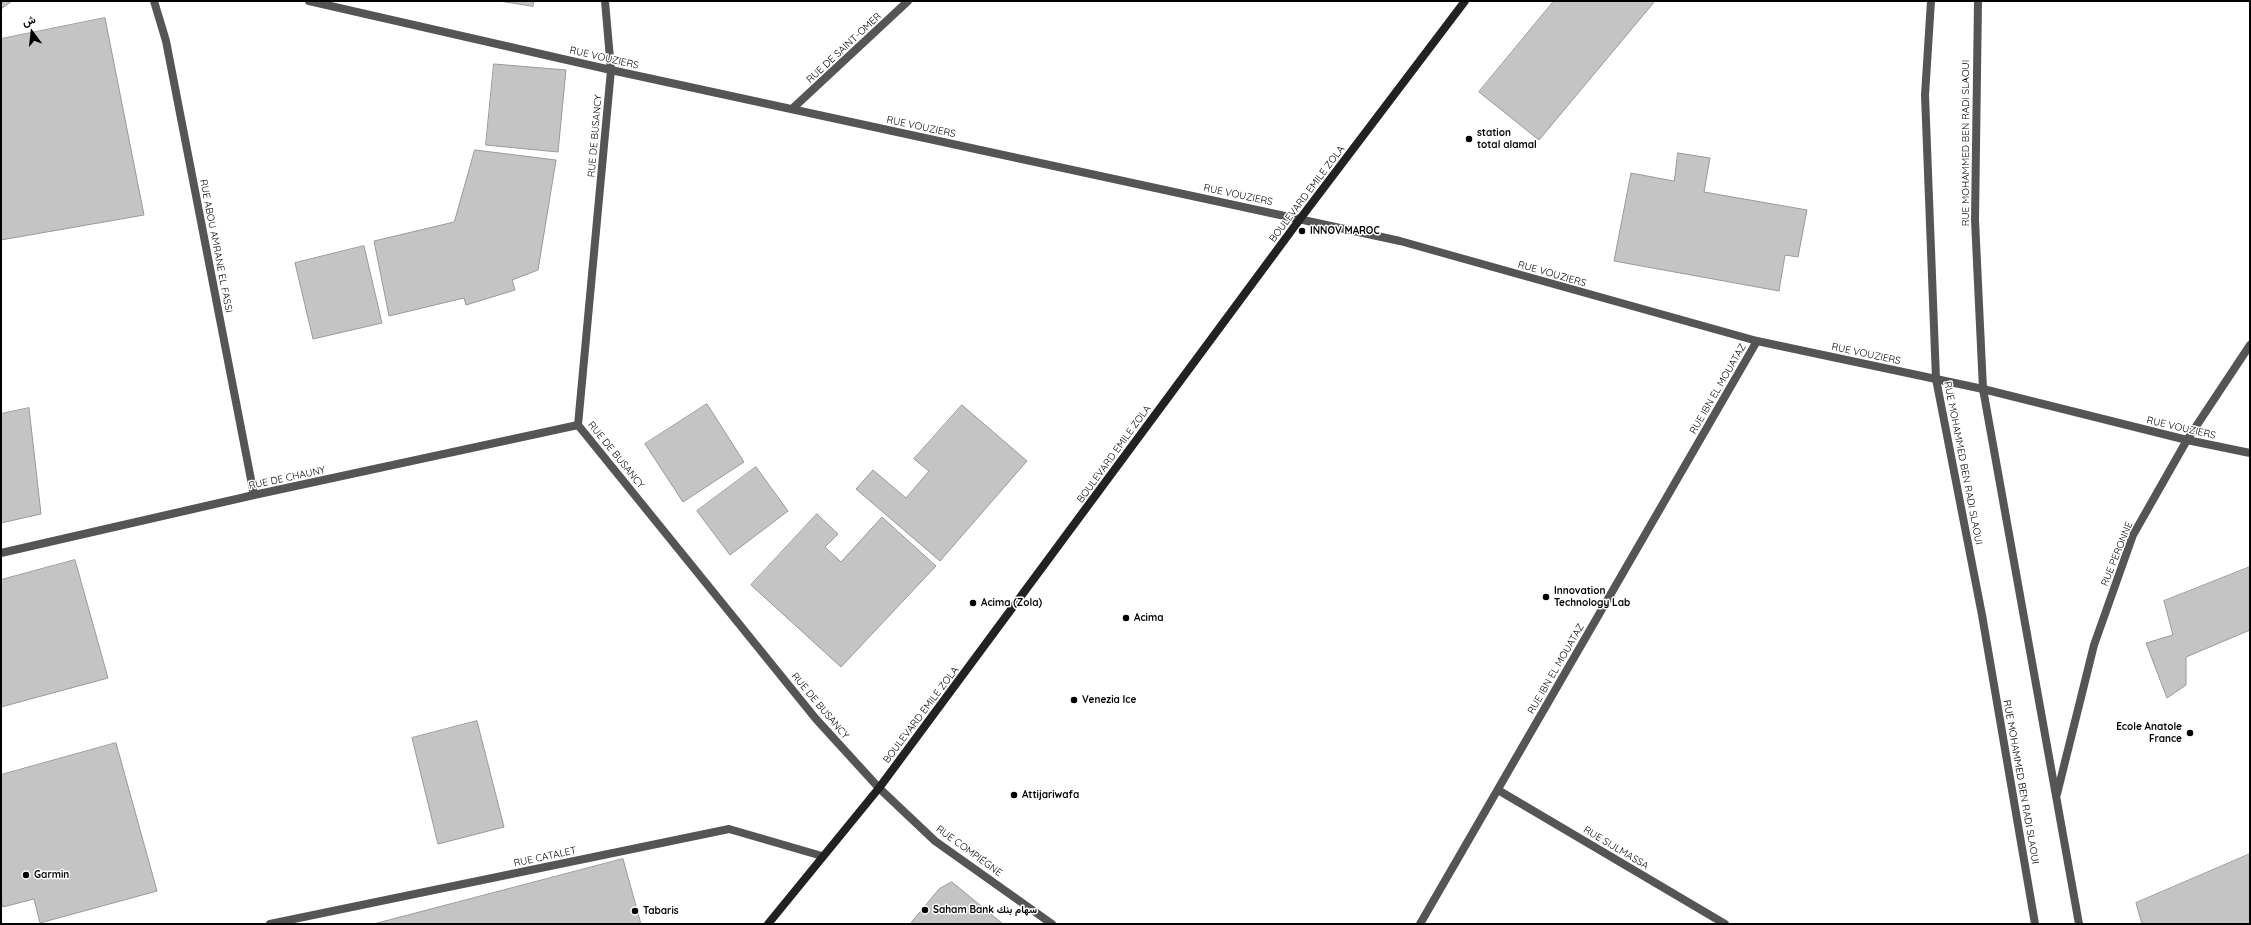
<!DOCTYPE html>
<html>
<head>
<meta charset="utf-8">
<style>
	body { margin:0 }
	#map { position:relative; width:2251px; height:925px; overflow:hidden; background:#fff; font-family:Quicksand,Vazirmatn,sans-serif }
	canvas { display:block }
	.frame { position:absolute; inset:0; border:2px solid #000; pointer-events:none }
	.north { position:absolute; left:12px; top:12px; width:40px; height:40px; -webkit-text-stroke:3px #fff; paint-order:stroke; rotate:345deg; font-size:11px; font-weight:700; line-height:16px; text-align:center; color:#000 }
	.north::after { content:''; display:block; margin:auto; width:14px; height:18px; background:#000; clip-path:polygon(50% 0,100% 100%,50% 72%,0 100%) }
</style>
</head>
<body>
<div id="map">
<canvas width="2251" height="925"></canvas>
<div class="frame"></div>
<div class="north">ش</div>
</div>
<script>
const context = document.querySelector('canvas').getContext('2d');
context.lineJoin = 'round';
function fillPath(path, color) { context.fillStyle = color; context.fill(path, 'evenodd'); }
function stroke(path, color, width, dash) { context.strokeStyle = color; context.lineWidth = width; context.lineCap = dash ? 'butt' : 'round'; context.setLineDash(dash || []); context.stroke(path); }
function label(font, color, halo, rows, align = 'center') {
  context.font = font + ' Quicksand,Vazirmatn,sans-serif'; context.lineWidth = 3; context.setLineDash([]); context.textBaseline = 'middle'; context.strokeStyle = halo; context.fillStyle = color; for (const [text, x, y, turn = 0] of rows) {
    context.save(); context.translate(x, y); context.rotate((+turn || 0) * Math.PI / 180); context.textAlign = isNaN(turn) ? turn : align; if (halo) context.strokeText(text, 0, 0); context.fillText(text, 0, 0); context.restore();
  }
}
const building = new Path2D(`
	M1 1H12L1 9Z
	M500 1H534L533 6Z
	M1554 1H1655L1539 140 1479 92Z
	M105 18 144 215 1 240V39Z
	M494 64 566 70 558 152 486 145Z
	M475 150 556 160 538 270 512 280 515 290 466 305 464 298 389 316 374 241 454 222Z
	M1678 153 1710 158 1704 192 1807 210 1798 257 1785 255 1779 291 1614 261 1631 173 1674 181Z
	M364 246 382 323 313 339 295 263Z
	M707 404 744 462 683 502 645 444Z
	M962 405 1027 461 940 561 856 489 873 470 906 498 929 471 914 459Z
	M29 408 41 514 1 523V414Z
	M756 467 788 511 730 555 697 511Z
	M817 514 838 534 825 547 841 562 882 517 936 566 841 667 751 585Z
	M75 560 108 678 1 707V580Z
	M2250 567V630L2186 657V685L2167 698 2146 643 2173 635 2164 601Z
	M477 721 504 827 438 844 412 738Z
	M116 743 157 891 40 923 34 899 3 907 1 900V775Z
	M2250 854V924H2142L2136 903Z
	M623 859 641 924H374Z
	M952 882 1003 924H910L939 889Z`);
const minor = new Path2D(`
	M154 1 166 41 254 495
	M309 1 611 70 1400 241 1757 341 1983 389 2187 440 2250 453
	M605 1 611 70 578 425 816 719 879 788 935 841 1052 924
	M792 109 908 1
	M1 553 254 495 578 425
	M1498 790 1725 924
	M2057 794 2094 645 2133 535 2187 440 2250 345
	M270 924 729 829 822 856
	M1420 924 1757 341`);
const tertiary = new Path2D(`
	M1931 1 1925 95 1936 379 1982 615 2035 924
	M1978 1 1975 220 1983 389 2079 924`);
const secondary = new Path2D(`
	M768 924 879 788 1300 219 1465 1`);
const markers = [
	[1469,139,4,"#000"],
	[1302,231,4,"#000"],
	[1546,597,4,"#000"],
	[973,603,4,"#000"],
	[1126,618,4,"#000"],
	[1074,700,4,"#000"],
	[2190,733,4,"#000"],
	[1014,795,4,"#000"],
	[26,875,4,"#000"],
	[925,910,4,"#000"],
	[635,911,4,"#000"]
];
const streetNames = [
	["RUE DE SAINT-OMER",844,48,-43],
	["RUE VOUZIERS",604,58,13],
	["RUE VOUZIERS",921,127,12],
	["RUE DE BUSANCY",595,136,-85],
	["RUE MOHAMMED BEN RADI SLAOUI",1966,143,-90],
	["BOULEVARD EMILE ZOLA",1307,194,-53],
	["RUE VOUZIERS",1238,195,12],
	["RUE ABOU AMRANE EL FASSI",216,246,79],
	["RUE VOUZIERS",1552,274,16],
	["RUE VOUZIERS",1866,354,12],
	["RUE IBN EL MOUATAZ",1718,389,-60],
	["RUE VOUZIERS",2181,428,13],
	["BOULEVARD EMILE ZOLA",1114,454,-54],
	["RUE DE BUSANCY",616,455,51],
	["RUE MOHAMMED BEN RADI SLAOUI",1963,463,79],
	["RUE DE CHAUNY",287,478,-12],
	["RUE PERONNE",2117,554,-68],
	["RUE IBN EL MOUATAZ",1556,669,-60],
	["RUE DE BUSANCY",820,706,50],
	["BOULEVARD EMILE ZOLA",921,715,-53],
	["RUE MOHAMMED BEN RADI SLAOUI",2021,782,80],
	["RUE SIJLMASSA",1616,848,31],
	["RUE COMPIÉGNE",969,851,36],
	["RUE CATALET",545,857,-12]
];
const poiNames = [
	["station",1477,133],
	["total alamal",1477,145],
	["INNOV MAROC",1310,231],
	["Innovation",1554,591],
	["Technology Lab",1554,603],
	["Acima (Zola)",981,603],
	["Acima",1134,618],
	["Venezia Ice",1082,700],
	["Ecole Anatole",2182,727,"right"],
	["France",2182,739,"right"],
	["Attijariwafa",1022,795],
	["Garmin",34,875],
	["Saham Bank سهام بنك",933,910],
	["Tabaris",643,911]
];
fillPath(building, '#c4c4c4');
stroke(building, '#999', 1);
stroke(minor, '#555', 8);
stroke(tertiary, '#555', 8);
stroke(secondary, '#222', 8);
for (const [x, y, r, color] of markers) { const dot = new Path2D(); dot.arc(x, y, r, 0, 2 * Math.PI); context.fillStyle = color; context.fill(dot); stroke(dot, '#fff', 1.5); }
label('10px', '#000', '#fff', streetNames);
label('bold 10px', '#000', '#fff', poiNames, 'left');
</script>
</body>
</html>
